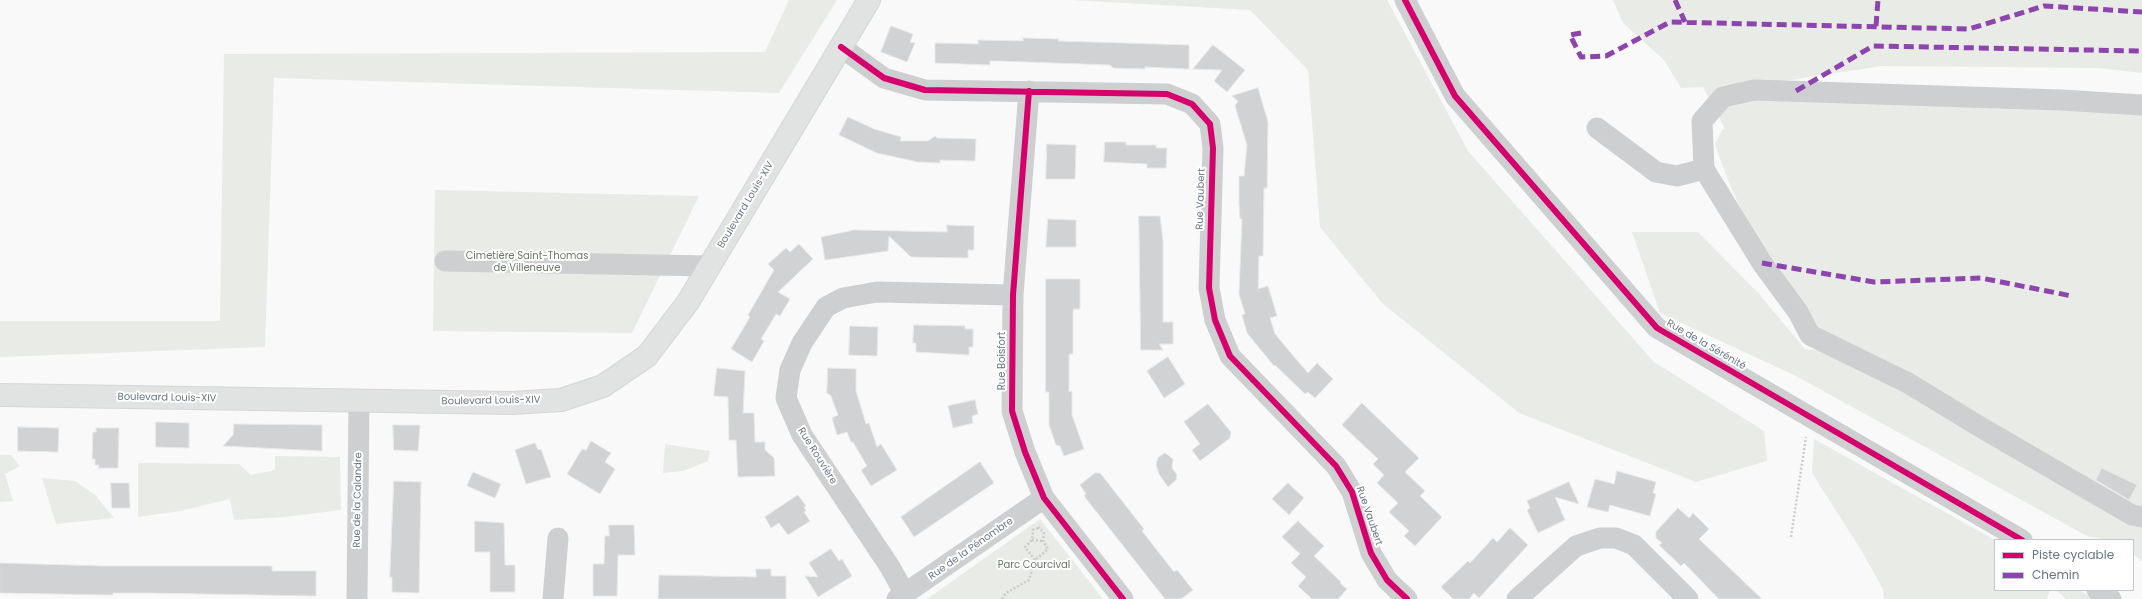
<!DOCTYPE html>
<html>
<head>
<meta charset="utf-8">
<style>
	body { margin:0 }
	#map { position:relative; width:2142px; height:599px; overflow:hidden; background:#f9f9f9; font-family:Poppins,sans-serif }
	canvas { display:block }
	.legend { position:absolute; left:1994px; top:539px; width:140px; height:52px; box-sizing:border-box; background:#fff; border:1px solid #c1c8cd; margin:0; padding:5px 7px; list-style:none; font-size:12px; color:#657683 }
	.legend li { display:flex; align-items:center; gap:8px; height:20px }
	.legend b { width:20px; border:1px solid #c1c8cd }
</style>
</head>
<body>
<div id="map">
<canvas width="2142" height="599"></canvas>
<ul class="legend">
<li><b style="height:5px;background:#d6006c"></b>Piste cyclable</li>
<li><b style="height:5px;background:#8e44ad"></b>Chemin</li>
</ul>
</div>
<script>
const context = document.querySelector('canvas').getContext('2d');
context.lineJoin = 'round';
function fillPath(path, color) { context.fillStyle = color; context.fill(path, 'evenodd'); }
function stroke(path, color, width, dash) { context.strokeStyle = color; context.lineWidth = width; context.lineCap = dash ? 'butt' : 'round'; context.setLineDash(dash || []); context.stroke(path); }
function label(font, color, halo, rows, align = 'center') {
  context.font = font + ' Poppins,sans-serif'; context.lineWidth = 4; context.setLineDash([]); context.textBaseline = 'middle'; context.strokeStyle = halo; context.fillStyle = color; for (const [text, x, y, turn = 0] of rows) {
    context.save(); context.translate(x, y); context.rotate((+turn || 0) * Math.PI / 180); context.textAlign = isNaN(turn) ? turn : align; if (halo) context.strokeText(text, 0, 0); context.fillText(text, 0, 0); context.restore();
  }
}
const green = new Path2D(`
	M789 0H837L779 93 274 78 265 347 0 357V321H220L224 54 765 52Z
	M1072 0H1387L1468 151 1654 362 1764 431 1767 461 1696 482 1519 413 1382 303 1320 227 1308 70 1250 10Z
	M1613 0H2142V73L2098 68 1882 66 1771 83 1718 86 2142 94V561L2133 554V540H2106L2087 536 1794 375 1660 313 1632 232H1698L1759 294 1805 349 1826 351C1818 327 1801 310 1787 289 1758 246 1731 194 1715 144L1722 130 1725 129 1703 87 1681 88 1664 60 1623 23Z
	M435 190 699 196 632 333 433 331Z
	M1814 439 1995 540V590H2050L2047 599H1884L1883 589 1861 550 1812 473Z
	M665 444 710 451 708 461 683 471 663 473Z
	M0 455H11L20 466 5 474 13 501 0 502Z
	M275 456 340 457 341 510 284 517 234 520 230 499 180 511 138 517V463L239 464 251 475 275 470Z
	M42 478 75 481 95 495 114 518 56 524Z
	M1040 519 1103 599H927Z
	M2056 590H2079L2094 599H2066Z`);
const building = new Path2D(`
	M891 26 913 34 910 42 915 43 907 62 881 52Z
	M1023 38 1059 39 1058 41 1189 45V69L1145 67V69L1113 68 1110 65 1000 61H990V65L935 63V43L978 44V40L1023 41Z
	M1213 45 1245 70 1227 92 1214 81 1222 70 1193 69Z
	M1258 88 1268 122 1267 188H1264L1263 256H1259L1258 289 1268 286 1277 316 1270 318 1275 334 1290 352 1308 373 1317 363 1333 379 1315 398 1308 392 1305 394 1275 365 1274 366 1247 333 1242 315 1245 314 1239 294 1242 219H1240L1239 204V176H1244L1247 145 1235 106 1238 101 1232 96Z
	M848 117 874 129 901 137 900 141H928L935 136 937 138 976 139 975 161 940 160V163L918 162 877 153 839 135Z
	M1105 142H1126V145H1156V148H1167L1166 168H1147V164L1104 162Z
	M1047 144 1076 145 1075 179H1046Z
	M1139 216H1160L1163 241V322H1173V344H1159L1163 350H1141Z
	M1048 219 1076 220V247H1046Z
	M947 225 974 226V250H968V258L911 257 889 236 888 251 825 260 821 237 854 230 947 232Z
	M799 244 813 259 778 292 790 299 780 316 776 314 761 339 764 341 752 362 731 349 750 317 748 315 774 270 768 264 786 248 790 252Z
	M1046 279H1080V309H1073V354H1069V392L1072 391V415L1084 449 1064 456 1060 446 1056 445 1049 425V392H1046Z
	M914 325 965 326V329H973V347H969V355L916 352V343H913Z
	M850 326 878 327 877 356 849 355Z
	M1168 357 1185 384 1164 398 1147 371Z
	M717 368 745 371 743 413H754L755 442H765V450L774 458 775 476 738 477 736 440H729L728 397 714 396Z
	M828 368 856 369V391L866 424 869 423 877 447 881 444 897 470 871 486 861 470 867 466 853 442H851L847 432 837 435 832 418 838 415 831 396 827 393Z
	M975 400 978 414 972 416 973 423 953 428 948 406Z
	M1362 403 1419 458 1405 472 1425 491 1420 496 1442 517 1415 546 1404 536 1409 531 1389 512 1398 503 1377 483 1384 475 1373 464 1378 459 1342 425Z
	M1208 404 1231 432 1230 438 1200 461 1192 450 1200 444 1184 422Z
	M156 422 189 423V448L156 447Z
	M234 424 322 425V451L223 446 233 435Z
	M393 425H420L418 451 394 450Z
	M18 427 59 428 58 452 18 451Z
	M96 428H119L118 468H98L99 465H95V459H92L93 432H96Z
	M591 441 611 453 605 462 615 469 600 494 567 474 582 449 586 450Z
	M535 443 538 450 541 449 551 477 526 484 515 450Z
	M1165 453 1173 459 1172 468 1177 475 1176 480 1168 487 1159 474 1156 465 1158 458Z
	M980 462 994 483 914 537 901 517Z
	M2102 468 2137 485 2129 500 2096 480Z
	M1617 471 1656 482 1653 493 1656 494 1650 516 1610 505 1608 512 1587 507 1595 479 1614 484Z
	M473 472 501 484 495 498 467 486Z
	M1095 473H1100L1144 529 1142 531 1174 572 1177 570 1193 590 1181 599H1165L1084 496 1086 494 1080 485Z
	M394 481 421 482 419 593 392 592V577H390Z
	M1569 482 1579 504 1555 497 1565 520 1538 533 1527 510 1530 508 1527 501Z
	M111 483H129L130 508H112Z
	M1288 483 1304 498 1289 515 1272 499Z
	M798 495 806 506 804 507 806 511 804 512 810 521 788 535 779 523 771 528 765 517Z
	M1678 508 1689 518 1693 513 1709 529 1699 539 1762 599H1719L1684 563 1681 566 1659 545 1662 543 1656 538V532Z
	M475 521 504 523 505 565H515V592H490V552H475Z
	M1298 521 1324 546 1314 556 1341 582 1340 583 1347 589 1338 599H1312L1298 586 1306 577 1291 563 1300 554 1282 537Z
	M609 525H634L635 555H618L617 596H593V564H604L605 536H609Z
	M1510 528 1528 545 1479 598 1474 593 1469 599H1453L1441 587 1468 561 1470 563 1493 538 1497 542Z
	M831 549 839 561 842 559 852 576 818 597 805 576 818 577 809 563Z
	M0 563 103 566H272V571H316V596L148 593H113V595L0 593Z
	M756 569H771V576H786V599H658L659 575 756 577Z`);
const path = new Path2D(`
	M1791 537 1806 437
	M1032 540 1043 541
	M1035 560 1025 547 1032 540 1033 530 1039 528
	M1002 599 1006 593 1029 580 1035 560 1048 549 1043 541 1044 532 1039 528 1040 524`);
const minor = new Path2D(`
	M1405 0 1455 96 1657 328 2022 540
	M841 47 884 78 925 90 1167 94 1192 104 1210 124 1213 148 1209 288 1215 320 1230 356 1336 466 1352 492 1371 553 1387 580 1407 599
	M1029 91 1013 295 1012 411 1025 452 1044 498 1123 599
	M2142 105 2061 100 1754 90 1723 97 1702 121 1704 169 1762 263 1798 312 1810 335 1908 383 1982 428 2132 515 2142 517
	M1597 128 1656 172 1677 176 1704 169
	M445 261 709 266
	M2097 590 2111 599
	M905 594 890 567 802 435 786 398 790 370 802 343 826 307 843 298 877 292 1013 295
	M357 599 359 401
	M553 599 558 538
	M897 599 1044 498
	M1517 599 1576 546 1600 538H1616L1634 545 1688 599`);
const major = new Path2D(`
	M0 395 512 403 561 400 603 386 647 356 688 302 869 0`);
const quiet = new Path2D(`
	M1675 0 1685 22
	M1876 26 1878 0
	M1581 33 1570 35 1581 57 1606 56 1670 22 1969 29 2044 6 2142 12
	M1796 91 1873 46 2142 51
	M1762 263 1874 282 1981 278 2072 296`);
const cycleway = new Path2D(`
	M1405 0 1455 96 1657 328 2022 540
	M841 47 884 78 925 90 1167 94 1192 104 1210 124 1213 148 1209 288 1215 320 1230 356 1336 466 1352 492 1371 553 1387 580 1407 599
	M1029 91 1013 295 1012 411 1025 452 1044 498 1123 599`);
const streetNames = [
	["Rue Vaubert",1201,199,-88],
	["Boulevard Louis-XIV",746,205,-59],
	["Rue de la Sérénité",1706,345,30],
	["Rue Boisfort",1002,361,-90],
	["Boulevard Louis-XIV",167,398,1],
	["Boulevard Louis-XIV",491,401,-1],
	["Rue Rouvière",817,456,58],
	["Rue de la Calandre",358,500,-89],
	["Rue Vaubert",1369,516,71],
	["Rue de la Pénombre",971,549,-35]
];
const parkNames = [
	["Cimetière Saint-Thomas",527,256],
	["de Villeneuve",527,268],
	["Parc Courcival",1034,565]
];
fillPath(green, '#e8ebe6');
fillPath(building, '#d0d2d3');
stroke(building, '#e8e8e8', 1);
stroke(major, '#d5d6d7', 24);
stroke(path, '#cbcccd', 2.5, [2, 2]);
stroke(minor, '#cecfd0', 21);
stroke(major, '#e1e2e2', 22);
stroke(quiet, '#8e44ad', 5, [10, 5]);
stroke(cycleway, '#d6006c', 6);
label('10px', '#657683', '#fff', streetNames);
label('10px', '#687a64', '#fff', parkNames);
</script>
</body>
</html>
